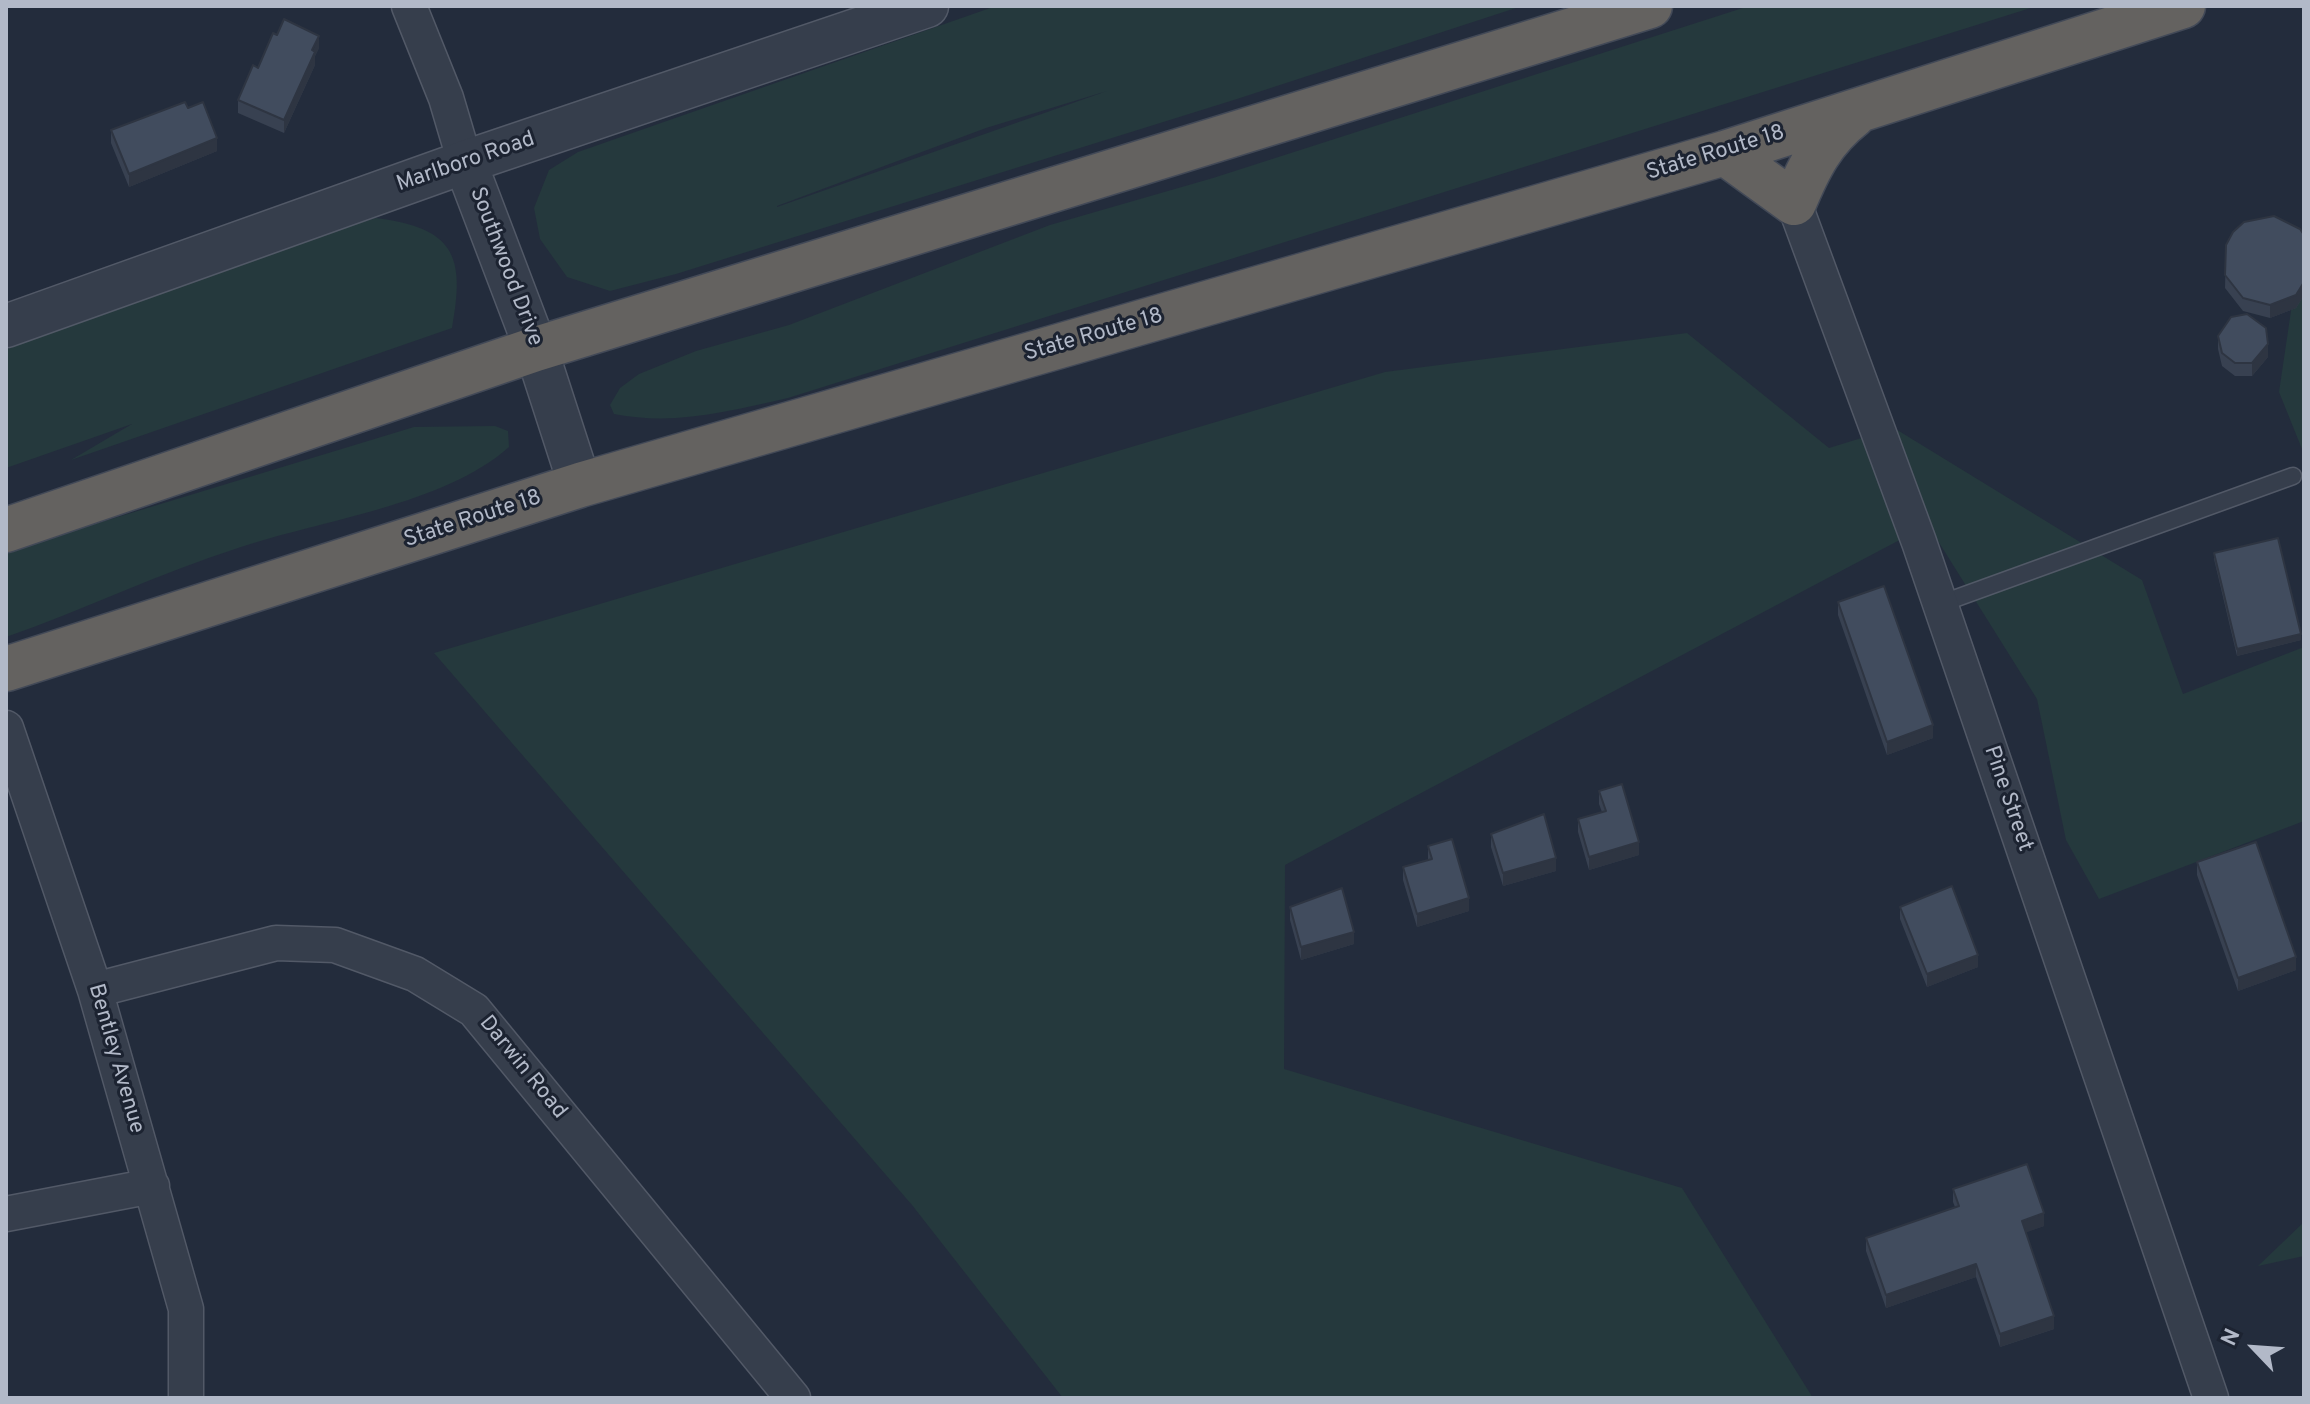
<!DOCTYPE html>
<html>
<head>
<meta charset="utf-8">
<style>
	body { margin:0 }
	#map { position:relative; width:2310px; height:1404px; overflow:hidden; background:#232c3c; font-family:Overpass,sans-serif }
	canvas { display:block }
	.frame { position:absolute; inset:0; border:8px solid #b2b9c8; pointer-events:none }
	.north { position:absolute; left:2214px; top:1308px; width:80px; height:80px; -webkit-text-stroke:6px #1c2331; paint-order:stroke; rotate:295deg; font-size:22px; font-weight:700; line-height:32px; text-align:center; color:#b2b9c8 }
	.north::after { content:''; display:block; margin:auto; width:28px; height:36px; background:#b2b9c8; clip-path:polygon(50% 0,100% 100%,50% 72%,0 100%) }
</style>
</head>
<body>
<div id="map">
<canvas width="2310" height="1404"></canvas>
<div class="frame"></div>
<div class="north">N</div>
</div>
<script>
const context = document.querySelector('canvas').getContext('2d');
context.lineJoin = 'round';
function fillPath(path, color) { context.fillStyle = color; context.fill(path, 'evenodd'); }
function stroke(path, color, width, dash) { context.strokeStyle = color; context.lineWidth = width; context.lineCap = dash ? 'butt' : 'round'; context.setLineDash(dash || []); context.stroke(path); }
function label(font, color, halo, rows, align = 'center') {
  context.font = font + ' Overpass,sans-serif'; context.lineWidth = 6; context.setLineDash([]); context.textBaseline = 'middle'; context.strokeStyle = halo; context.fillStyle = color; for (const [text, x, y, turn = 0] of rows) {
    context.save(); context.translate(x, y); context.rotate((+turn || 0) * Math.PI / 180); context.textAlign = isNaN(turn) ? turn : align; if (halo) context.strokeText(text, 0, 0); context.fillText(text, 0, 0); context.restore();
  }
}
const green = new Path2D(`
	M996 6H1522L1237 99 676 274 610 291 567 277 540 239 534 208 549 170 578 152ZM1107 91 777 207V206L986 128Z
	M1749 6H2037L788 398C729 411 675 426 614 414L610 405 620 388 639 374 696 351 789 325 1050 225 1213 178Z
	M376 218C453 228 466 254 452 328L71 460 132 424 6 468V349L319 234Z
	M2304 223V454L2279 392Z
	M1687 333 1829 448 1894 428 2142 580 2183 694 2304 647V821L2099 899 2066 840 2037 699 1928 525 1285 865 1284 1069 1682 1188 1813 1398H1063L912 1205 434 653 1385 372Z
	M495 426 508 431 509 447C444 505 321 520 238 548 159 573 84 610 6 637V551L414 427Z
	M2304 1222V1256L2258 1266Z`);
const service = new Path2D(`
	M1940 604 2293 476`);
const minor = new Path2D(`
	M409 6 446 98 465 162
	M1794 203 1919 542 2211 1398
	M6 728 95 990 186 1309V1398
	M95 990 276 943 335 945 415 974 474 1010 793 1398
	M6 1214 152 1186`);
const tertiary = new Path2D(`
	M465 162 536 349 580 485
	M6 326 465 162 927 6`);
const trunk = new Path2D(`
	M1725 153 1794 203C1809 167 1822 140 1854 115
	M6 530 536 349 1650 6
	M6 669 580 485 1725 153 2183 6`);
const wall = new Path2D(`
	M319 48 315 56V65L284 133 238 113V100L258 68Z
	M188 108 217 151 129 187 111 143V130Z
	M2304 235V295L2296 308 2270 318 2243 311 2225 288 2226 245Z
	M2218 336 2268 357 2252 376H2235L2222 366 2218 349Z
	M2214 553 2301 640 2237 656 2214 559Z
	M1838 602 1933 738 1887 755 1838 615Z
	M1599 791 1639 855 1589 870 1578 832V819L1602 812 1599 804Z
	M1491 834 1556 871 1503 886 1491 847Z
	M1428 846 1469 911 1417 927 1403 880V867L1428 860Z
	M2197 862 2296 970 2238 991 2197 875Z
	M1290 907 1354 944 1301 960 1290 920Z
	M1900 907 1978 967 1927 987 1900 919Z
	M1953 1189 2044 1226 2026 1232 2054 1329 2000 1347 1976 1277 1886 1308 1866 1251V1238L1955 1207 1953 1202Z`);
const shadedWall = new Path2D(`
	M319 36V48L315 56V65L284 133V120Z
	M217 138V151L129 187V174Z
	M2304 282V295L2296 308 2270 318V305Z
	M2268 344V357L2252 376V363Z
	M2301 634V640L2237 656V649Z
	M1933 725V738L1887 755V742Z
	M1639 842V855L1589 870V857Z
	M1556 858V871L1503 886V873Z
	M1469 898V911L1417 927V914Z
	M1354 932V944L1301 960V947Z
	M1978 955V967L1927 987V974Z
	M2296 957V970L2238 991V978Z
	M2044 1213V1226L2022 1234V1221Z
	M1976 1264V1277L1886 1308V1295Z
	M2054 1316V1329L2000 1347V1334Z`);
const building = new Path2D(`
	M284 19 319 36 312 50 315 52 284 120 238 100 253 65 258 68 273 33 277 35Z
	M185 102 188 108 203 102 217 138 129 174 111 130Z
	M2274 216 2300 229 2304 235V282L2296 295 2270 305 2243 298 2225 275 2226 245 2233 232 2244 222Z
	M2247 314 2266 328 2268 344 2252 363H2235L2222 353 2218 336 2231 317Z
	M2278 538 2301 634 2237 649 2214 553Z
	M1884 586 1933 725 1887 742 1838 602Z
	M1622 784 1639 842 1589 857 1578 819 1606 811 1599 791Z
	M1544 814 1556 858 1503 873 1491 834Z
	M1452 839 1469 898 1417 914 1403 867 1432 859 1428 846Z
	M2256 842 2296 957 2238 978 2197 862Z
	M1952 886 1978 955 1927 974 1900 907Z
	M1342 888 1354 932 1301 947 1290 907Z
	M2027 1164 2044 1213 2022 1221 2054 1316 2000 1334 1976 1264 1886 1295 1866 1238 1959 1206 1953 1189Z`);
const streetNames = [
	["State Route 18",1716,154,-17],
	["Marlboro Road",466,163,-19],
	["Southwood Drive",505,267,69],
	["State Route 18",1094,336,-16],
	["State Route 18",473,520,-18],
	["Pine Street",2007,799,71],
	["Bentley Avenue",115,1059,74],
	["Darwin Road",522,1068,51]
];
fillPath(green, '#25393d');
stroke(service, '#525967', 19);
stroke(minor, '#525967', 37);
stroke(tertiary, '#525967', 45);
stroke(trunk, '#424957', 47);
stroke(service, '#363e4c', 16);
stroke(minor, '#363e4c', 34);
stroke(tertiary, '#363e4c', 42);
stroke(trunk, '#646260', 44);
fillPath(wall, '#384151');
fillPath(shadedWall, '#2e3542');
fillPath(building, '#414c5e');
stroke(building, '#2e3542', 2);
label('22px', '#b2b9c8', '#1c2331', streetNames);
</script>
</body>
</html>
